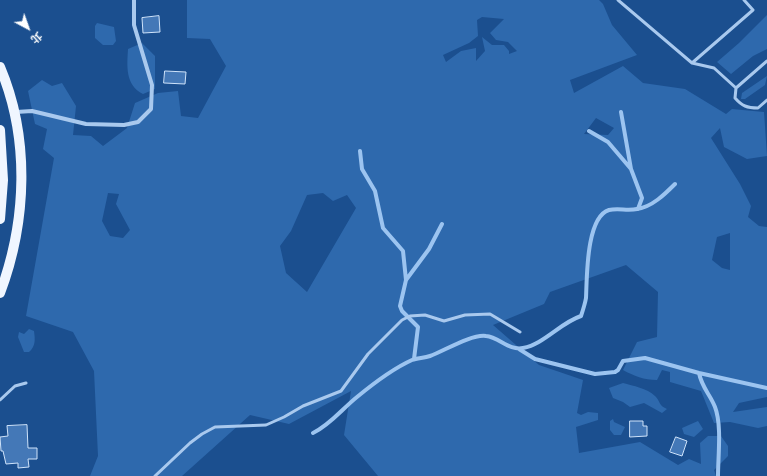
<!DOCTYPE html>
<html>
<head>
<meta charset="utf-8">
<style>
	body { margin:0 }
	#map { position:relative; width:767px; height:476px; overflow:hidden; background:#1b4f8f; font-family:"Source Sans 3","Noto Sans TC",sans-serif }
	canvas { display:block }
	.north { position:absolute; left:8px; top:8px; width:40px; height:40px; -webkit-text-stroke:3px #1b4f8f; paint-order:stroke; rotate:139deg; font-size:11px; font-weight:700; line-height:16px; text-align:center; color:#fff }
	.north::after { content:''; display:block; margin:auto; width:14px; height:18px; background:#fff; clip-path:polygon(50% 0,100% 100%,50% 72%,0 100%) }
</style>
</head>
<body>
<div id="map">
<canvas width="767" height="476"></canvas>
<div class="north">北</div>
</div>
<script>
const context = document.querySelector('canvas').getContext('2d');
context.lineJoin = 'round';
function fillPath(path, color) { context.fillStyle = color; context.fill(path, 'evenodd'); }
function stroke(path, color, width, dash) { context.strokeStyle = color; context.lineWidth = width; context.lineCap = dash ? 'butt' : 'round'; context.setLineDash(dash || []); context.stroke(path); }
const green = new Path2D(`
	M187 0H599L603 4 612 25 637 55 570 80 574 93 623 66 643 83 685 89 726 114 732 109 764 112 767 156 747 159 724 147 720 128 711 138 740 184 751 206 748 217 759 226 767 227V397L739 403 733 412 767 407V426L758 428 730 422 714 423 701 391 670 382V372L662 370 657 380C644 380 634 376 623 370L637 342 657 337 658 292 626 265 550 292 544 304 493 325 539 365 583 380 577 413 581 415 588 412 598 413V420L576 427 579 453 640 442 678 465 689 459 701 464 700 443 708 436H721L728 446V456L714 470 716 476H378L344 435 351 391 289 424 250 415 182 476H90L98 456 94 371 73 332 26 316 54 158 43 149 47 129 35 124 28 91 42 80 52 86 62 83 76 106 73 135 91 136 103 146 127 128 135 103 158 93 178 91 181 116 198 118 226 66 210 39 187 38ZM482 17 504 19 490 33 496 40 508 42 517 51 509 54V51L504 45H492L482 37 485 51 476 61V48L461 51 446 62 443 55 469 43 478 36 477 20ZM596 118 614 128 608 135 584 134ZM108 193 119 194 116 204 130 230 123 238 110 236 102 221ZM323 193 333 201 347 195 356 208 307 292 286 273 280 246 291 231 307 195ZM730 233V270L722 268 712 260 717 237Z
	M767 15V49L753 56 731 74 717 62 739 43Z
	M97 23 114 27 116 41 113 45H103L95 38V26Z
	M142 43 155 56V89L143 94C125 85 127 66 128 49Z
	M767 76 765 85 745 99H741L742 93Z
	M29 329 34 331C35 339 36 346 29 352H24L18 337 19 332 24 334Z
	M623 383C633 386 647 388 655 396 661 402 658 405 667 409L662 413 644 403 630 407 623 402 613 398 609 388Z
	M613 419 614 422 625 427 621 435H614L610 430V421Z
	M698 421 703 429 694 437 684 434 682 428Z`);
const stream = new Path2D(`
	M621 112 631 169 642 198 638 209
	M589 131 608 142 631 169
	M360 151 362 169 375 191 383 228 403 251 406 280
	M519 349 535 359 595 374 615 372 618 370 623 361 645 358 699 373 767 388
	M414 359 418 327 402 311 400 306 406 280 429 249 442 224
	M699 373C702 388 710 394 715 407 722 425 718 456 718 476
	M313 433C330 425 342 409 357 397 374 383 392 369 412 360 417 358 424 358 430 356 444 351 471 334 486 336 499 337 509 351 523 348 544 344 560 323 581 316 583 310 585 304 586 298 587 278 586 217 609 210 618 208 628 211 637 209 652 207 665 194 675 184`);
const building = new Path2D(`
	M159 16 160 32 143 33 142 18Z
	M165 71 186 72 185 84 164 83Z
	M630 421H643V426H647V436L630 437Z
	M27 425 28 448H37V459H28L29 467 18 468V463L6 464 3 451H1L0 437 8 436 7 426Z
	M676 437 687 441 682 456 670 452Z`);
const service = new Path2D(`
	M618 0 692 63 714 68 736 88
	M767 61 736 88 735 98C742 106 747 108 758 108L767 100
	M692 63 753 10 744 0
	M0 400 15 386 26 383
	M155 476 190 443 202 434 215 427 266 425 284 417 303 406 341 391 368 354 402 320 410 316 425 315 444 321 465 315 490 314 520 332`);
const minor = new Path2D(`
	M16 112 32 111 86 124 124 125 138 122 151 109 152 85 134 25V0`);
const primary = new Path2D(`
	M0 67C30 138 27 221 0 293
	M0 130 3 180 0 219`);
fillPath(green, '#2e69ad');
stroke(stream, '#9cc4f0', 4);
fillPath(building, '#4478b7');
stroke(building, '#cfe3fa', 1);
stroke(service, '#a9c9ee', 3);
stroke(minor, '#a9c9ee', 4);
stroke(primary, '#f0f6ff', 10);
</script>
</body>
</html>
